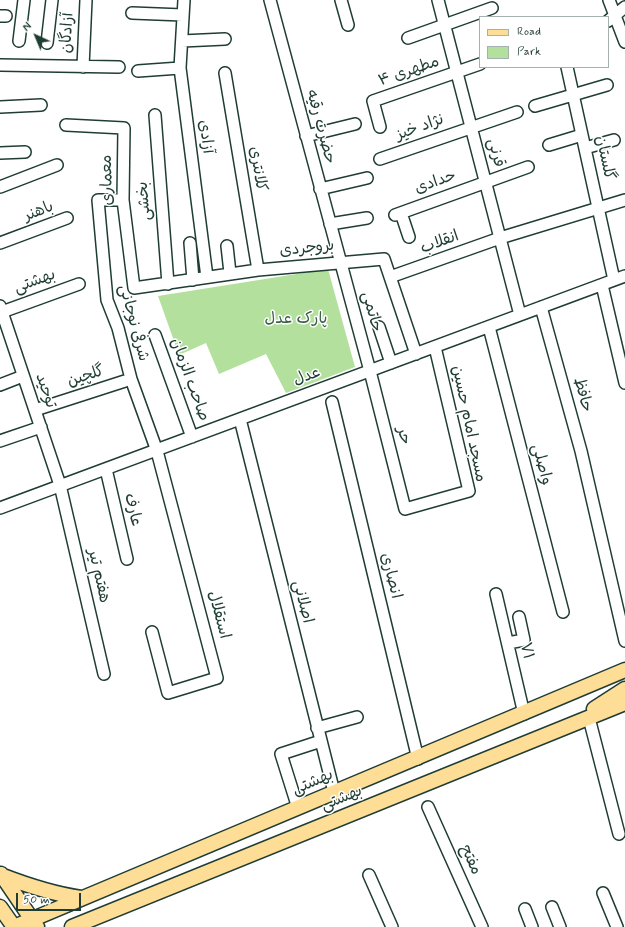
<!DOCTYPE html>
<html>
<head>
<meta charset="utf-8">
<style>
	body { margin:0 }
	#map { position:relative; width:625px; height:927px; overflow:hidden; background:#fff; font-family:Mynerve,sans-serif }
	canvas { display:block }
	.legend { position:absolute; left:479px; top:16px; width:130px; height:52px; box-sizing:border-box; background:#fff; border:1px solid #a5b1ae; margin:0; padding:5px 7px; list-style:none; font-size:12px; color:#1f3d34 }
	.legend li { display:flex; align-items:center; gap:8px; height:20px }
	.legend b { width:20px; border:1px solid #a5b1ae }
	.north { position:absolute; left:16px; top:16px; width:40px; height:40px; -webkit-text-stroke:3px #fff; paint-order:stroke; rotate:316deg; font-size:11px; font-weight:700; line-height:16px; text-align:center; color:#1f3d34 }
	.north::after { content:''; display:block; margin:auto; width:14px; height:18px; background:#1f3d34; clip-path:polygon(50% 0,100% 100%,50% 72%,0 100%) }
	.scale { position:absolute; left:16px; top:893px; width:65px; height:18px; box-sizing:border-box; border:2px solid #1f3d34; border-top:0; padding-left:5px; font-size:12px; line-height:14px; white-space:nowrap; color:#1f3d34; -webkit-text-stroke:3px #fff; paint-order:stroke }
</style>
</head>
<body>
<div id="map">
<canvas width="625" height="927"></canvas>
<ul class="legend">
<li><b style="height:5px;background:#fedd96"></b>Road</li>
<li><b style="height:11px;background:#b3e09d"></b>Park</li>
</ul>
<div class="north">N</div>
<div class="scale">50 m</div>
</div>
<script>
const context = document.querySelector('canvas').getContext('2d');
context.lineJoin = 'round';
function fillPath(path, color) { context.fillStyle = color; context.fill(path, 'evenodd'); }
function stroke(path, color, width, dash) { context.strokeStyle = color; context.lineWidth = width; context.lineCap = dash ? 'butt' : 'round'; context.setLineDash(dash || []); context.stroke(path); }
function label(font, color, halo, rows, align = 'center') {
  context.font = font + ' Mynerve,"Playpen Sans Arabic",sans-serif'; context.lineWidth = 3; context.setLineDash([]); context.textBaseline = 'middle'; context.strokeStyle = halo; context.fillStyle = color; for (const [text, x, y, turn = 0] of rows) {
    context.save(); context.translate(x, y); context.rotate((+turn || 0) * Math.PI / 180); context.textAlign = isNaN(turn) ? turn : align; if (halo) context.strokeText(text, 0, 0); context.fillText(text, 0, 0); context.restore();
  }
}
const green = new Path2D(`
	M328 269 355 367 286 393 266 354 219 374 206 343 179 355 158 296Z`);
const minor = new Path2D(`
	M184 0 180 68 207 277
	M270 0 370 371 405 509 469 491 435 347
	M341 0 348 25
	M438 0 520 315
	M609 0 625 42
	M132 13 183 15
	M0 16H6
	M608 21 625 7
	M408 38 492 8
	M19 41 24 0
	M182 41 225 39
	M47 43 52 0
	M0 65 119 67
	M83 67 86 0
	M567 67 614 280
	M138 71 180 68
	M225 73 258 270
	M535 106 607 85
	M0 107 41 105
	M155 115 168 284
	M66 125 124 128 123 200 134 288 258 270 384 259 416 354
	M380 127 373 101 480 64
	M306 136 355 124
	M549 145 582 135
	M585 148 614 140
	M0 153 25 152
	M380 159 517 112
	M0 187 57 165
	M320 189 367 178
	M123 200H98L107 300 118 328 131 379 157 451 217 678 168 693 152 632
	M401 213 409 237
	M395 215 528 167
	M330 224 367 218
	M0 243 67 218
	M190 243 193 280
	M227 246 230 273
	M390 277 500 238 625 200
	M602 285 625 383
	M0 306 60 485 104 674
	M541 307 581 451 625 641
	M2 312 79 284
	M379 327 391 363
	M489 327 563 612
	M155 335 192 437
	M0 385 23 376
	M332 402 418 759
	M35 410 125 381
	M240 419 334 792
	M0 441 41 427
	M106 469 127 559
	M0 508 625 276
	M496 594 524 714
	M508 643 524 640 519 617
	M589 718 619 834
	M317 728 357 717
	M428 807 482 927
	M298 808 281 754 321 741
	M369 875 392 927
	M603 893 617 927
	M552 907 560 927
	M525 909 532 927`);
const major = new Path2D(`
	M594 709 625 689
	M1 874 37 927
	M3 876C29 886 54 894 81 898
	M0 907 14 927
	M14 927 625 670
	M72 927 625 703`);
const streetNames = [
	["آزادگان",68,33,-87],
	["مطهری ۴",409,72,-19],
	["حضرت رقیه",320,127,75],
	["نژاد خیز",420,128,-20],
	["آزادی",205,137,83],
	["قرنی",495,153,76],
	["گلستان",604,158,78],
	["کلانتری",257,169,81],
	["معماری",108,180,-91],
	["حدادی",435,183,-20],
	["بخشی",145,201,-95],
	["باهنر",39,212,-21],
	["انقلاب",440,243,-20],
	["بروجردی",307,249,-6],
	["بهشتی",35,282,-20],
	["حاتمی",371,312,75],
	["شرفی نوجانی",133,323,75],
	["گلچین",86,377,-18],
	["عدل",307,377,-20],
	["صاحب الزمان",189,380,70],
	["توحید",45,391,71],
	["حافظ",582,395,75],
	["مسجد امام حسین",468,424,78],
	["حر",403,436,76],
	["واصلی",541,465,75],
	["عارف",132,510,77],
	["هفتم تیر",98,576,77],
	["انصاری",390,576,76],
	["اصلانی",302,602,76],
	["استقلال",218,615,75],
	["۷۱",526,651,77],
	["بهشتى",313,783,-23],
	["بهشتی",342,799,-22],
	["مفتح",470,860,66]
];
const parkNames = [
	["پارک عدل",296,320]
];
fillPath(green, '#b3e09d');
stroke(minor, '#1f3d34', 14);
stroke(major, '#1f3d34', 17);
stroke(minor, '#fff', 11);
stroke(major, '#fedd96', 14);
label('16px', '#1f3d34', '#fff', streetNames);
label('16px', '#3d5e49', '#fff', parkNames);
</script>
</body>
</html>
